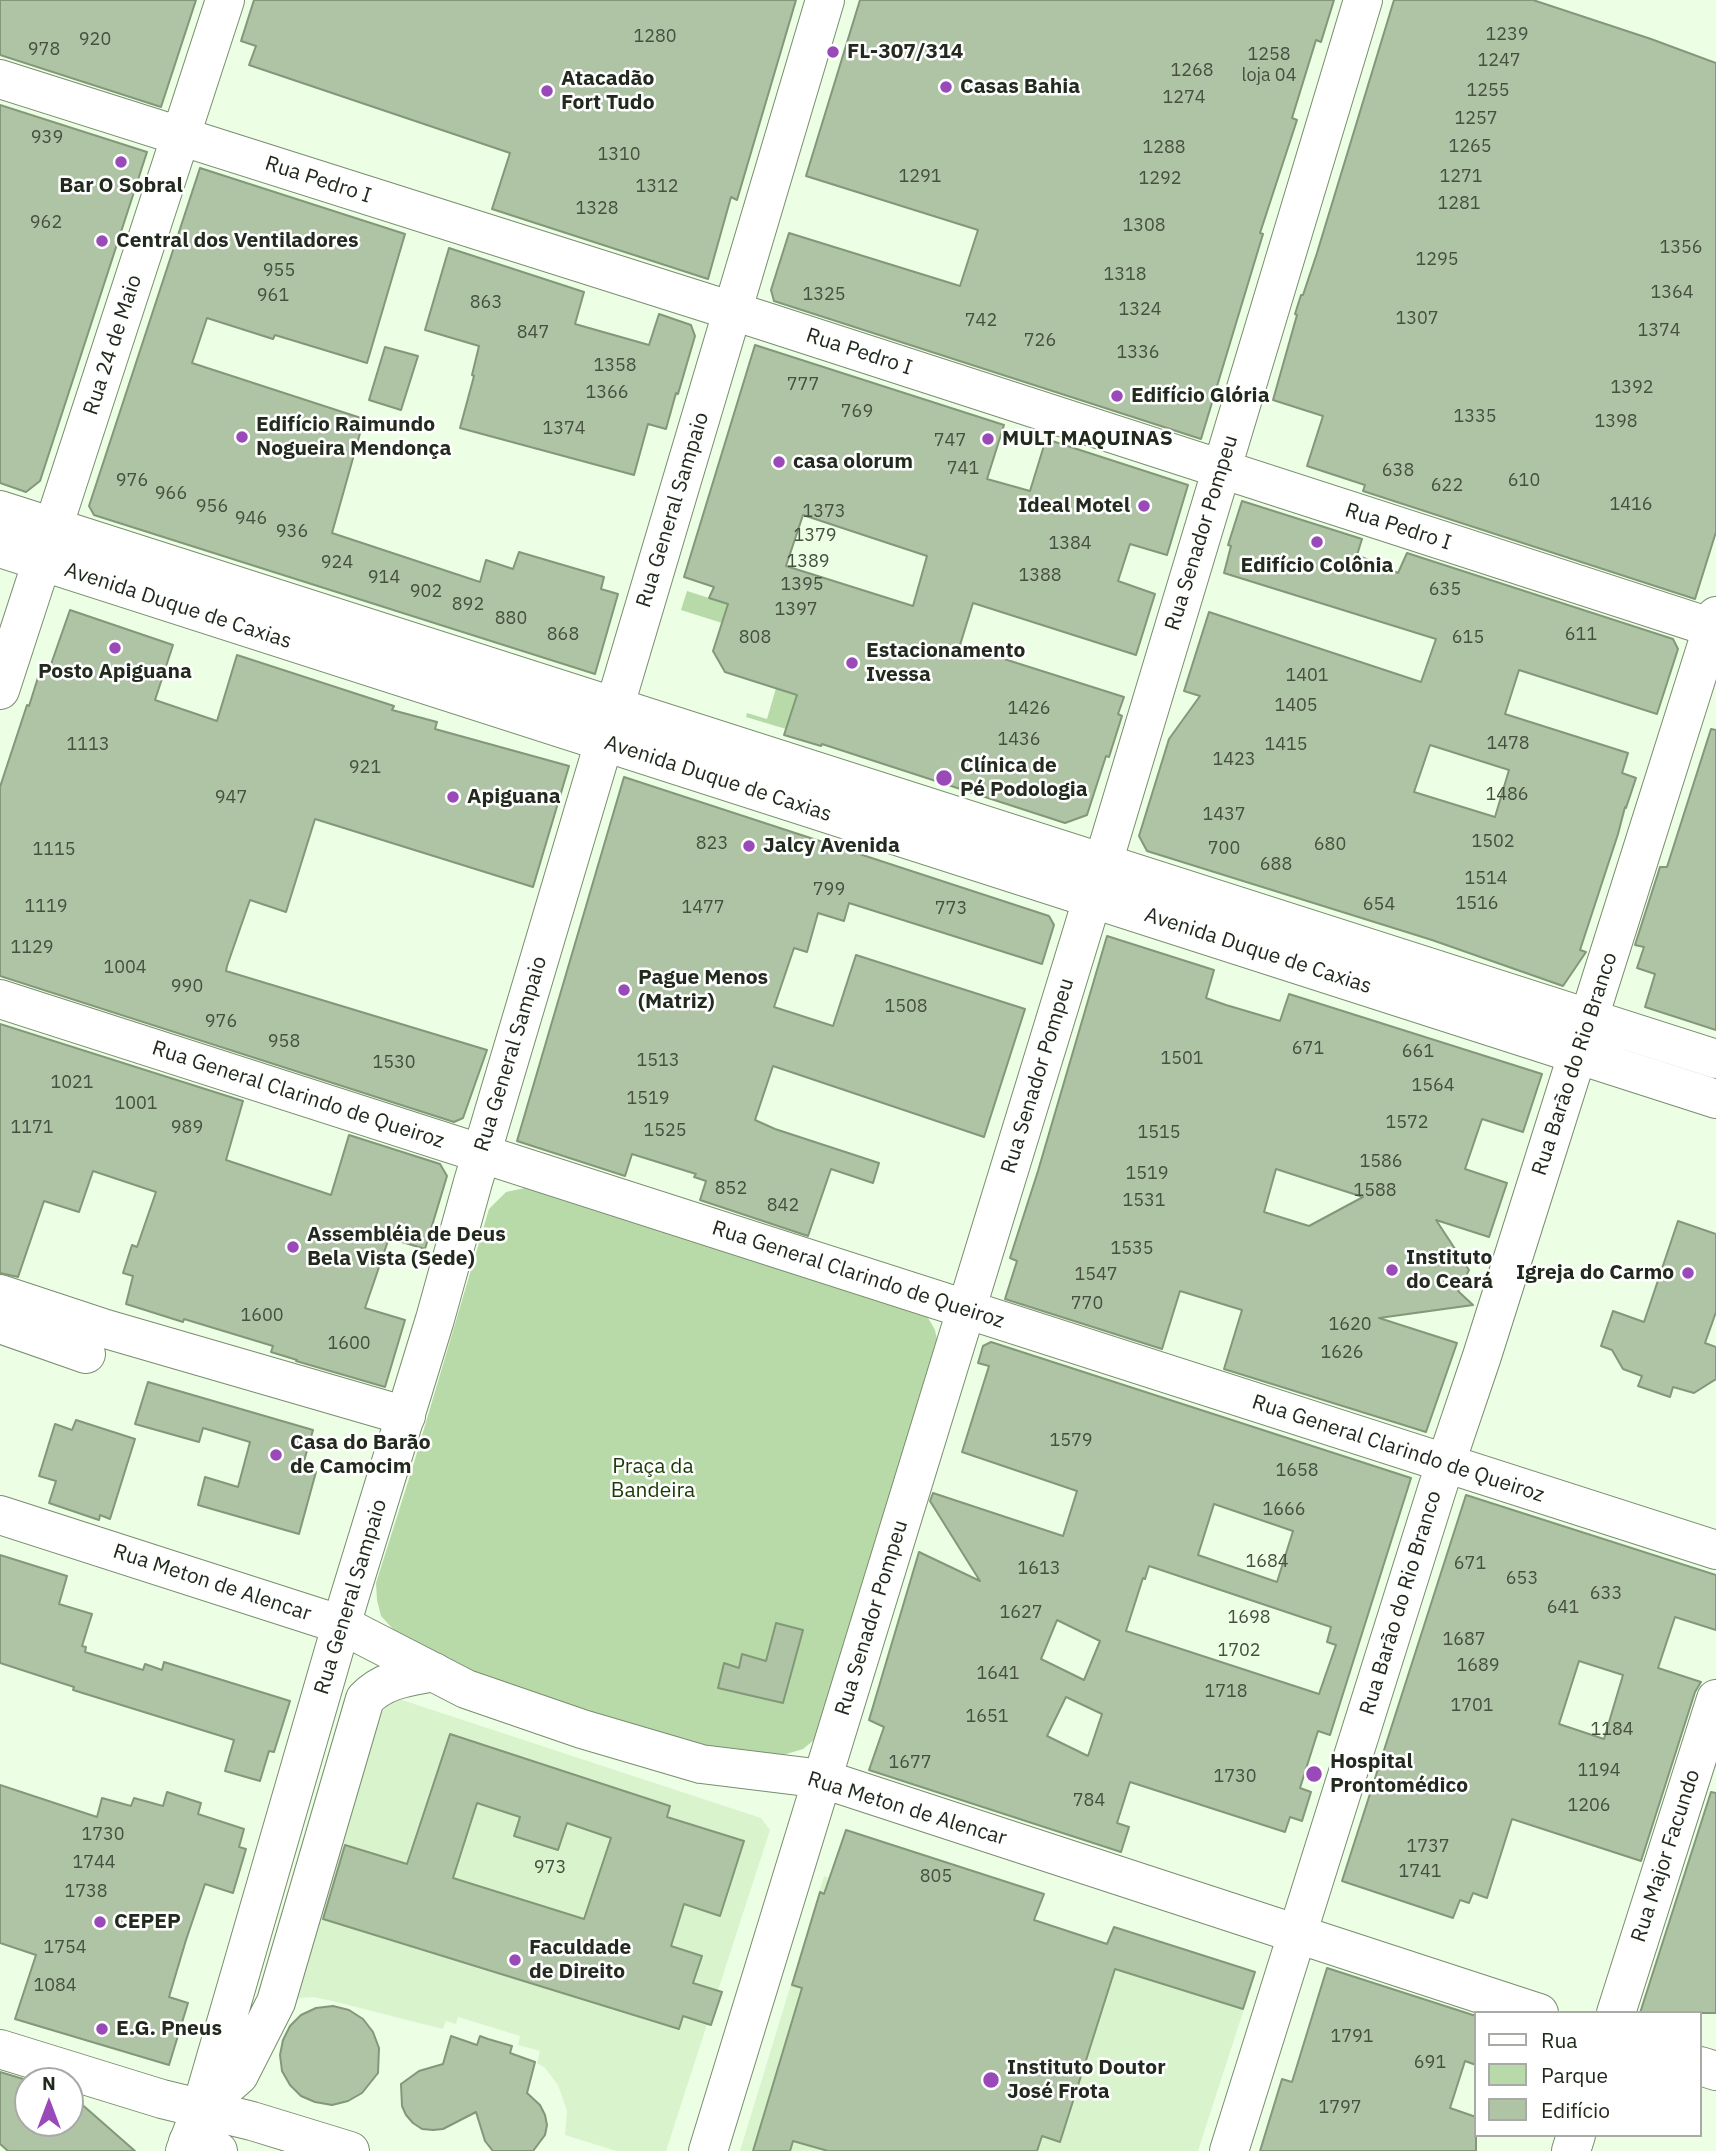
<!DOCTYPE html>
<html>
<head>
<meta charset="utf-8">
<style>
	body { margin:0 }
	#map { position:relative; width:1716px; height:2151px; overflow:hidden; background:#ecfee4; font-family:"IBM Plex Sans",sans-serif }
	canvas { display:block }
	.legend { position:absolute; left:1474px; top:2011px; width:228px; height:126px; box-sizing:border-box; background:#fff; border:2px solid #a7aaa5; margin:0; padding:9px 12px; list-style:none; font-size:21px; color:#222a1e }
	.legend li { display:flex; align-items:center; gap:14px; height:35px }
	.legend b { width:35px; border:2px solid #a7aaa5 }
	.north { position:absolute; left:14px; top:2067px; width:70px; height:70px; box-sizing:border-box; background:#fff; border:2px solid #a7aaa5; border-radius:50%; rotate:0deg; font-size:19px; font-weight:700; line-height:28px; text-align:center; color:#222a1e }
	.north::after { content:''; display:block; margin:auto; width:24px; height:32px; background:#9a49b9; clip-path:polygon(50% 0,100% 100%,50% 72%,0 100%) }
</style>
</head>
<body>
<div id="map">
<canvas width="1716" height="2151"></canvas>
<ul class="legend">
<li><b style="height:9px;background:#fff"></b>Rua</li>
<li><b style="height:19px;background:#b8daa8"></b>Parque</li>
<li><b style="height:19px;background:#afc4a5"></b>Edifício</li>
</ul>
<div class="north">N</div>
</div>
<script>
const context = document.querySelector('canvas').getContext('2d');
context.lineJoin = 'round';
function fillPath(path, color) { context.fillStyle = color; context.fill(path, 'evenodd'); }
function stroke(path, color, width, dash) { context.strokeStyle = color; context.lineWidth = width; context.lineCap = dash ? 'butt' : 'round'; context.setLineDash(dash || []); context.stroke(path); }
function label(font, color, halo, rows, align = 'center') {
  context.font = font + ' "IBM Plex Sans",sans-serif'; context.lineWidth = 5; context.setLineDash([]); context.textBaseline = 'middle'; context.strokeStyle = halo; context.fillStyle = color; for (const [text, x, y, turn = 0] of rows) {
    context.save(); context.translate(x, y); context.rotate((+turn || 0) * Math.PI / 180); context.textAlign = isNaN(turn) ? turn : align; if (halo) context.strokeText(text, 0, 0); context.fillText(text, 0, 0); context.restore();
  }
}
const built = new Path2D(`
	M399 1699 761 1818 770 1830 666 2151H616L565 2135 567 2111 558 2085 545 2068 537 2063 540 2051 518 2045 520 2036 458 2017 456 2024 446 2021 443 2029 328 2000 313 1997 300 1998 289 2003 384 1707Z
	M824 1876 1244 2009 1198 2151H740Z`);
const green = new Path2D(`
	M687 591 728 604 722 623 681 610Z
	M776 688 797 694 786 729 746 717 747 713 767 719Z
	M525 1188 927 1316 935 1330 938 1344 814 1740 803 1749 783 1755 690 1744 514 1691 403 1640 381 1616 377 1600 376 1583 413 1466 489 1209 506 1192Z`);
const building = new Path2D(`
	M0 0H196L161 107 0 55Z
	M254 0H796L737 200 731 197 708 279 492 209 510 153 249 65 256 46 241 41Z
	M860 0H1334L1321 42 1316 40 1292 118 1297 120 1260 233 1263 234 1201 439 774 301 771 290 789 233 960 286 978 230 806 176Z
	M1394 0H1533L1651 39 1716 63V532L1695 599 1363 491 1365 485 1307 466 1323 416 1273 400 1297 315 1295 314 1301 295H1303L1317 253Z
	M0 105 147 152 40 481 26 492 0 483Z
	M200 168 405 234 367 363 275 335 273 339 207 318 192 363 364 419 332 533 480 582 486 560 513 569 519 552 604 577 601 589 618 594 595 674 94 515 89 506Z
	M449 248 584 292 575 324 649 345 659 314 691 325 695 336 678 394 676 393 666 429 648 424 634 475 460 428 474 376 472 375 479 346 425 330Z
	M755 345 1004 425 987 479 1030 491 1046 439 1188 485 1167 555 1130 544 1118 581 1155 594 1136 655 973 603 960 645 1124 697 1118 714 1122 716 1109 757 1106 756 1087 815 1065 823 822 744 821 746 784 735 797 695 725 672 713 651 728 604 709 598 714 587 684 577ZM803 515 927 556 913 606 786 566Z
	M385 347 418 356 401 410 369 400Z
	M1242 501 1362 539 1357 555 1398 573 1407 553 1673 639 1678 649 1657 714 1519 670 1505 714 1628 753 1622 773 1636 778 1626 808 1625 807 1618 834 1580 950 1586 952 1563 986 1432 940 1147 851 1139 836 1169 739 1200 696 1184 691 1209 612 1421 682 1436 639 1224 573 1231 546 1228 545ZM1430 745 1509 770 1495 817 1414 792Z
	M70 610 173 645 155 700 217 721 237 655 394 706 392 710 437 722 435 729 569 766 533 887 315 819 286 912 250 900 227 966 226 971 487 1050 463 1118 454 1122 0 976V787L27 705 29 706 41 668 49 670Z
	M1711 729 1716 730V1030L1645 1007 1655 974 1637 968 1644 947 1635 945 1660 867H1667Z
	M624 777 1049 916 1054 925 1042 964 849 903 844 921 818 913 807 952 794 948 774 1007 833 1026 856 955 1025 1009 984 1137 773 1066 755 1120 775 1129 879 1163 873 1183 831 1169 808 1236 700 1200 706 1181 694 1177 696 1174 632 1154 625 1176 517 1141Z
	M1107 936 1214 970 1206 998 1226 1005 1280 1021 1289 994 1542 1074 1523 1132 1482 1119 1465 1169 1507 1183 1489 1237 1436 1220 1469 1270 1458 1291 1473 1305 1379 1318 1457 1343 1426 1432 1224 1369 1242 1310 1180 1291 1162 1349 1005 1299 1017 1261 1010 1258 1038 1171ZM1276 1169 1363 1197 1309 1226 1264 1212Z
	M0 1024 243 1101 226 1160 331 1195 349 1135 440 1164 447 1176 425 1249 389 1238 365 1308 405 1320 385 1387 296 1361 297 1360 271 1352 273 1346 184 1319 183 1322 126 1304 133 1276 123 1273 132 1245 137 1247 156 1192 93 1171 79 1212 44 1201 18 1277 0 1273Z
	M1678 1221 1716 1234V1312L1705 1343 1716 1347V1379L1694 1393 1673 1387 1670 1397 1638 1386 1642 1376 1623 1369 1612 1350 1601 1346 1613 1311 1644 1322Z
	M991 1342 1411 1478 1330 1735 1318 1731 1300 1788 1311 1792 1302 1821 1290 1817 1285 1832 1130 1782 1117 1823 1129 1827 1121 1852 869 1770 884 1727 869 1720 919 1552 980 1581 930 1501 933 1493 1063 1536 1077 1491 962 1452 989 1366 978 1363 983 1346ZM1214 1504 1293 1531 1277 1582 1198 1555ZM1149 1566 1331 1627 1327 1642 1336 1645 1319 1694 1126 1631 1143 1578 1145 1579ZM1057 1620 1100 1641 1084 1680 1041 1659ZM1066 1697 1102 1714 1088 1756 1047 1736Z
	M148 1382 313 1430 302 1468 316 1472 299 1534 198 1505 205 1477 238 1487 250 1442 203 1428 199 1442 135 1424Z
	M76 1420 135 1439 110 1519 100 1515 99 1520 49 1503 56 1481 39 1476 55 1424 72 1430Z
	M1466 1495 1716 1575V1630L1675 1617 1658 1668 1701 1682 1695 1692 1641 1861 1512 1819 1487 1898 1473 1893 1469 1903 1460 1900 1453 1918 1342 1881ZM1579 1661 1623 1675 1604 1739 1559 1724Z
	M0 1555 67 1576 59 1604 92 1614 82 1646 86 1647 85 1652 143 1670 145 1664 162 1670 164 1662 290 1701 274 1752 269 1751 260 1781 225 1771 234 1740 73 1690 74 1687 0 1663Z
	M776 1623 803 1630 783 1703 718 1688 724 1663 739 1668 742 1654 766 1661Z
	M450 1734 670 1806 667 1817 744 1841 720 1916 684 1904 671 1946 702 1956 693 1983 722 1992 711 2025 683 2016 679 2029 323 1919 345 1845 407 1864ZM477 1803 520 1817 514 1836 558 1850 567 1823 611 1838 584 1919 453 1878Z
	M0 1785 97 1817 102 1798 131 1806 134 1798 163 1806 167 1792 201 1803 198 1814 244 1829 239 1847 246 1849 233 1893 205 1884 186 1940 169 1997 188 2003 169 2065 15 2019 36 1955 0 1943Z
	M1711 1792 1716 1793V2013H1640Z
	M846 1830 1044 1894 1034 1920 1107 1944 1114 1927 1255 1972 1243 2009 1115 1969 1060 2142 1042 2136 1037 2151H828L793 2141 790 2151H753L802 1988 792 1985 820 1892 824 1894Z
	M1327 1968 1476 2016V2065L1465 2061 1450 2108 1476 2117V2151H1260L1282 2079 1292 2082Z
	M333 2006 349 2010 363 2019 373 2032 379 2048 378 2073 362 2093 348 2101 332 2105 315 2102 301 2096 290 2085 282 2071 280 2055 283 2040 290 2026 301 2015 316 2008Z
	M451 2036 477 2045 480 2036 488 2039 512 2046 510 2053 535 2062 527 2093 540 2105 545 2115 547 2125 545 2135 533 2151H493L485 2141 476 2112 443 2129 433 2130 422 2129 413 2123 406 2115 402 2106 401 2084 419 2071 443 2064Z
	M0 2072 30 2081 28 2123H70V2094L135 2151H8L0 2144Z`);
const minor = new Path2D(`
	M0 79 764 321 1716 629
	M0 690 225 0
	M0 999 1716 1550
	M0 1294 106 1329 406 1416
	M0 1324 86 1354
	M0 1515 342 1625 466 1689 582 1729 701 1764 823 1779 1539 2013
	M1616 2013 1716 1699
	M0 2049 162 2099 252 2121 350 2151
	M1700 2066 1716 2071
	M188 2142 218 2151
	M708 2151 1084 926 1363 0
	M1229 2151 1438 1486 1482 1356 1716 616
	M1571 2151 1576 2135`);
const major = new Path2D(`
	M0 510 1716 1059
	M0 548 1716 1099
	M203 2107 239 2075 276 2002 365 1699C384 1679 408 1677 434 1672
	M185 2151 201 2109 348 1602 435 1319 473 1182 825 0`);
const markers = [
	[833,52,7,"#9a49b9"],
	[946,87,7,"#9a49b9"],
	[547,91,7,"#9a49b9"],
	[121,162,7,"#9a49b9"],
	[102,241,7,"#9a49b9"],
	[1117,396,7,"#9a49b9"],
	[242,437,7,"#9a49b9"],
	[988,439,7,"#9a49b9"],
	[779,462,7,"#9a49b9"],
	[1144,506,7,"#9a49b9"],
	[1317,542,7,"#9a49b9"],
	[115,648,7,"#9a49b9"],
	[852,663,7,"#9a49b9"],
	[944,778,9,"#9a49b9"],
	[453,797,7,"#9a49b9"],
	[749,846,7,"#9a49b9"],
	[624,990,7,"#9a49b9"],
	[293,1247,7,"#9a49b9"],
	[1392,1270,7,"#9a49b9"],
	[1688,1273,7,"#9a49b9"],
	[276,1455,7,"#9a49b9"],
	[1314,1774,9,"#9a49b9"],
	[100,1922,7,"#9a49b9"],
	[515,1960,7,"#9a49b9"],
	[102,2029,7,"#9a49b9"],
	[991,2080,9,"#9a49b9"]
];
const numberNames = [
	["1239",1507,35],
	["1280",655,37],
	["920",95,40],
	["978",44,50],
	["1258",1269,55],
	["loja 04",1269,76],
	["1247",1499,61],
	["1268",1192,71],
	["1255",1488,91],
	["1274",1184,98],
	["1257",1476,119],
	["939",47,138],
	["1265",1470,147],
	["1288",1164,148],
	["1310",619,155],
	["1291",920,177],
	["1271",1461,177],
	["1292",1160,179],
	["1312",657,187],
	["1281",1459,204],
	["1328",597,209],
	["962",46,223],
	["1308",1144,226],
	["1356",1681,248],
	["1295",1437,260],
	["955",279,271],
	["1318",1125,275],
	["1364",1672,293],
	["1325",824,295],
	["961",273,296],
	["863",486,303],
	["1324",1140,310],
	["1307",1417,319],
	["742",981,321],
	["1374",1659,331],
	["847",533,333],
	["726",1040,341],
	["1336",1138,353],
	["1358",615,366],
	["777",803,385],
	["1392",1632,388],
	["1366",607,393],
	["769",857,412],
	["1335",1475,417],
	["1398",1616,422],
	["1374",564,429],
	["747",950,441],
	["741",963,469],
	["638",1398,471],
	["976",132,481],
	["610",1524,481],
	["622",1447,486],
	["966",171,494],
	["1416",1631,505],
	["956",212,507],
	["1373",824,512],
	["946",251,519],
	["936",292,532],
	["1379",815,536],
	["1384",1070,544],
	["1389",808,562],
	["924",337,563],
	["1388",1040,576],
	["914",384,578],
	["1395",802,585],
	["635",1445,590],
	["902",426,592],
	["892",468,605],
	["1397",796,610],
	["880",511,619],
	["868",563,635],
	["611",1581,635],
	["808",755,638],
	["615",1468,638],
	["1401",1307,676],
	["1405",1296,706],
	["1426",1029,709],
	["1436",1019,740],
	["1478",1508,744],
	["1113",88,745],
	["1415",1286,745],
	["1423",1234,760],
	["921",365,768],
	["1486",1507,795],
	["947",231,798],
	["1437",1224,815],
	["1502",1493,842],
	["823",712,844],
	["680",1330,845],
	["700",1224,849],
	["1115",54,850],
	["688",1276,865],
	["1514",1486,879],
	["799",829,890],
	["1516",1477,904],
	["654",1379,905],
	["1119",46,907],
	["1477",703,908],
	["773",951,909],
	["1129",32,948],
	["1004",125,968],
	["990",187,987],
	["1508",906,1007],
	["976",221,1022],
	["958",284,1042],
	["671",1308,1049],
	["661",1418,1052],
	["1501",1182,1059],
	["1513",658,1061],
	["1530",394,1063],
	["1021",72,1083],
	["1564",1433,1086],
	["1519",648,1099],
	["1001",136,1104],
	["1572",1407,1123],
	["1171",32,1128],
	["989",187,1128],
	["1525",665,1131],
	["1515",1159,1133],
	["1586",1381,1162],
	["1519",1147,1174],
	["852",731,1189],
	["1588",1375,1191],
	["1531",1144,1201],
	["842",783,1206],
	["1535",1132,1249],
	["1547",1096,1275],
	["770",1087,1304],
	["1600",262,1316],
	["1620",1350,1325],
	["1600",349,1344],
	["1626",1342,1353],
	["1579",1071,1441],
	["1658",1297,1471],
	["1666",1284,1510],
	["1684",1267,1562],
	["671",1470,1564],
	["1613",1039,1569],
	["653",1522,1579],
	["633",1606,1594],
	["641",1563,1608],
	["1627",1021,1613],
	["1698",1249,1618],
	["1687",1464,1640],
	["1702",1239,1651],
	["1689",1478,1666],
	["1641",998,1674],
	["1718",1226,1692],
	["1701",1472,1706],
	["1651",987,1717],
	["1184",1612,1730],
	["1677",910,1763],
	["1194",1599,1771],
	["1730",1235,1777],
	["784",1089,1801],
	["1206",1589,1806],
	["1730",103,1835],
	["1737",1428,1847],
	["1744",94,1863],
	["973",550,1868],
	["1741",1420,1872],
	["805",936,1877],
	["1738",86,1892],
	["1754",65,1948],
	["1084",55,1986],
	["1791",1352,2037],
	["691",1430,2063],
	["1797",1340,2108]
];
const poiNames = [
	["FL-307/314",847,52],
	["Atacadão",561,79],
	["Fort Tudo",561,103],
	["Casas Bahia",960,87],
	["Bar O Sobral",121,186,"center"],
	["Central dos Ventiladores",116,241],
	["Edifício Glória",1131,396],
	["Edifício Raimundo",256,425],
	["Nogueira Mendonça",256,449],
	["MULT MAQUINAS",1002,439],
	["casa olorum",793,462],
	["Ideal Motel",1130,506,"right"],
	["Edifício Colônia",1317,566,"center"],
	["Estacionamento",866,651],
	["Ivessa",866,675],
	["Posto Apiguana",115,672,"center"],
	["Clínica de",960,766],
	["Pé Podologia",960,790],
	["Apiguana",467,797],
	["Jalcy Avenida",763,846],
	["Pague Menos",638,978],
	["(Matriz)",638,1002],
	["Assembléia de Deus",307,1235],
	["Bela Vista (Sede)",307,1259],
	["Instituto",1406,1258],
	["do Ceará",1406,1282],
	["Igreja do Carmo",1674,1273,"right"],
	["Casa do Barão",290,1443],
	["de Camocim",290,1467],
	["Hospital",1330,1762],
	["Prontomédico",1330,1786],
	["CEPEP",114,1922],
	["Faculdade",529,1948],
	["de Direito",529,1972],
	["E.G. Pneus",116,2029],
	["Instituto Doutor",1007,2068],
	["José Frota",1007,2092]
];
const streetNames = [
	["Rua Pedro I",318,180,18],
	["Rua 24 de Maio",113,345,-72],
	["Rua Pedro I",859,352,18],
	["Rua General Sampaio",673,510,-73],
	["Rua Pedro I",1398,527,18],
	["Rua Senador Pompeu",1202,533,-73],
	["Avenida Duque de Caxias",178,606,18],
	["Avenida Duque de Caxias",718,779,18],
	["Avenida Duque de Caxias",1258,951,18],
	["Rua General Sampaio",511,1054,-73],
	["Rua Barão do Rio Branco",1575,1064,-72],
	["Rua Senador Pompeu",1038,1076,-73],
	["Rua General Clarindo de Queiroz",298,1095,18],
	["Rua General Clarindo de Queiroz",858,1275,18],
	["Rua General Clarindo de Queiroz",1398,1449,18],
	["Rua Meton de Alencar",212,1583,18],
	["Rua General Sampaio",351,1597,-73],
	["Rua Barão do Rio Branco",1401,1603,-73],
	["Rua Senador Pompeu",872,1618,-73],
	["Rua Meton de Alencar",907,1809,17],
	["Rua Major Facundo",1666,1856,-72]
];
const parkNames = [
	["Praça da",653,1467],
	["Bandeira",653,1491]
];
fillPath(built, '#d9f4cd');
fillPath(green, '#b8daa8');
fillPath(building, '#afc4a5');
stroke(building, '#839779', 2);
stroke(minor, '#798d6f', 40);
stroke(major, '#798d6f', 40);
stroke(minor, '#fff', 38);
stroke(major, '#fff', 38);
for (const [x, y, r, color] of markers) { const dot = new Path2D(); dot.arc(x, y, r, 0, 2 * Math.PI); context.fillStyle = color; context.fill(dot); stroke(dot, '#fff', 2.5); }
label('18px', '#455040', null, numberNames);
label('bold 21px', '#222a1e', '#fff', poiNames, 'left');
label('21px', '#222a1e', '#fff', streetNames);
label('21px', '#1a3b03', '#fff', parkNames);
</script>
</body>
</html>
